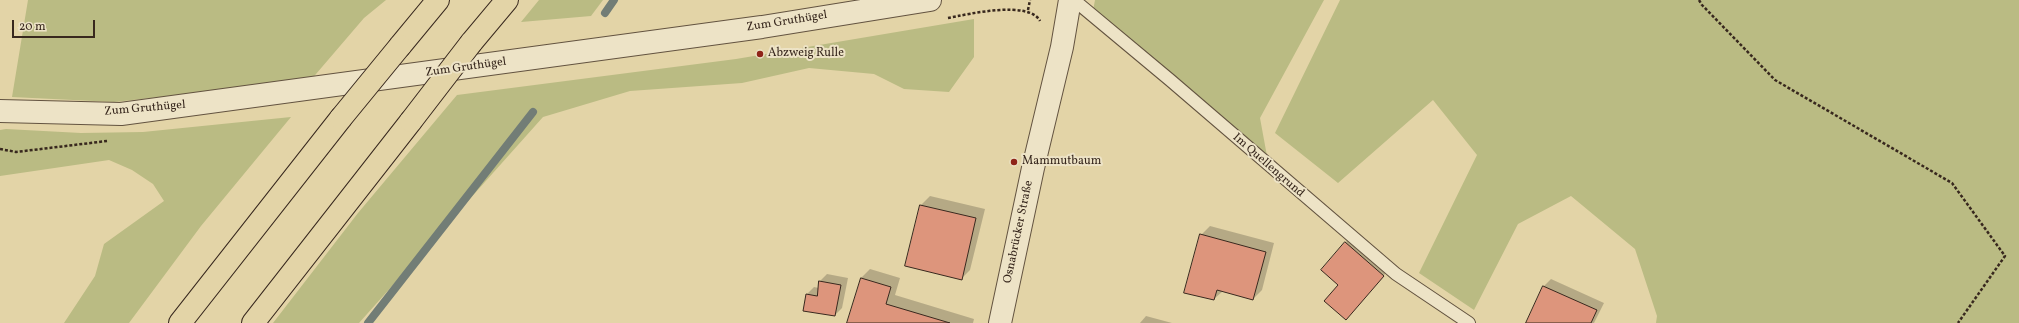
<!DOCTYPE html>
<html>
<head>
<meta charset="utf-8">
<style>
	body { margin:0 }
	#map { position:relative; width:2019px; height:323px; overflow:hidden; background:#e3d4a7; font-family:Vollkorn,serif }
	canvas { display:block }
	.scale { position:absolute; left:12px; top:20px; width:83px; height:18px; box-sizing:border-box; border:2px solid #38281e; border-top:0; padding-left:5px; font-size:12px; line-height:14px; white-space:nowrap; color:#38281e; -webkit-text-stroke:3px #ede3c6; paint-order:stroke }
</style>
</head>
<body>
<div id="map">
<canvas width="2019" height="323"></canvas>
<div class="scale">20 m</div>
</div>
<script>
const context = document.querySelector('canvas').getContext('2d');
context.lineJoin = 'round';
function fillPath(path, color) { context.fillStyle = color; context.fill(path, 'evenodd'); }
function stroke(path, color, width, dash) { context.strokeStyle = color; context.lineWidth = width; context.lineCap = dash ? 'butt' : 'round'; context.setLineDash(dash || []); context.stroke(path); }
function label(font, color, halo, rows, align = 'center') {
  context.font = font + ' Vollkorn,serif'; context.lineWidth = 4; context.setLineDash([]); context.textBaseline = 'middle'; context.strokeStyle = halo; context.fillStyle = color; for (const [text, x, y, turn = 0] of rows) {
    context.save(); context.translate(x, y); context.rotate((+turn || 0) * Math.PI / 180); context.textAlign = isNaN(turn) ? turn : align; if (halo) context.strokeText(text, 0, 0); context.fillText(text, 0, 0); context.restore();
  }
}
const green = new Path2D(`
	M28 0H386L364 18 310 81 114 102 12 97Z
	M539 0H603L591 16 521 22Z
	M1095 0H1324L1260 118 1269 167 1092 16Z
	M1340 0H2019V323H1656L1657 316 1635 249 1571 196 1518 224 1474 310 1419 273 1477 155 1433 100 1338 183 1275 133Z
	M974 19V57L949 92 904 89 874 74 809 68 742 83 630 91 543 117 359 323H273L358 213 457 95 736 59Z
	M291 117 201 226 129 323H64L95 276 104 244 164 201 153 184 132 170 109 160 0 176V130L6 129 81 133 143 132Z`);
const shadow = new Path2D(`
	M930 196 985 209 970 270 961 279 906 266 921 205Z
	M1210 226 1274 243 1262 290 1253 299 1223 291 1214 299 1201 235Z
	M1352 236 1390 268 1353 312 1339 284 1345 243Z
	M870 269 900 278 895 295 974 319 973 323H848L861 278Z
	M827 274 848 278 842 308 835 315 804 310 807 294 814 287 819 288 820 281Z
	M1551 279 1604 303 1594 323H1527L1544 286Z
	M1146 316 1172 323H1140Z`);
const stream = new Path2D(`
	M605 13 614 0
	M368 323 533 112`);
const building = new Path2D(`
	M920 205 976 218 962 280 905 266Z
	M1200 234 1266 252 1253 300 1217 290 1214 300 1184 293Z
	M1345 242 1384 276 1346 320 1324 301 1338 285 1321 270Z
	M861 278 891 287 886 304 950 323H847Z
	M819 281 841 285 835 316 803 311 806 294 817 296Z
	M1543 286 1597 310 1591 323H1526Z`);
const path = new Path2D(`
	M1699 0 1702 5 1775 80 1952 183 2005 256 1958 323
	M1028 10 1030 0
	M948 18C969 14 1029 0 1040 21
	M0 149 16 152 107 141`);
const service = new Path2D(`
	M1074 0 1170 80 1396 274 1469 323`);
const tertiary = new Path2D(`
	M0 111 121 114 762 27 930 0
	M1000 323 1033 168 1062 47 1070 0`);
const trunk = new Path2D(`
	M471 43 507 0
	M400 46 438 0
	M180 323 341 118
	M253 323 411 121`);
const trunkBridge = new Path2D(`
	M341 118 400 46
	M411 121 471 43`);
const markers = [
	[760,54,4,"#8f2418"],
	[1014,162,4,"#8f2418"]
];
const streetNames = [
	["Zum Gruthügel",787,22,-9],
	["Zum Gruthügel",466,68,-8],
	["Zum Gruthügel",145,109,-5],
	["Im Quellengrund",1268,166,41],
	["Osnabrücker Straße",1019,232,-78]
];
const poiNames = [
	["Abzweig Rulle",768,54],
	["Mammutbaum",1022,162]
];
fillPath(green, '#babb83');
fillPath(shadow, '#0003');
stroke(stream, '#727d76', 8);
fillPath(building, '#dd957c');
stroke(building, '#38281e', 1);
stroke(service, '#635340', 14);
stroke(tertiary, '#635340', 24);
stroke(trunk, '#38281e', 24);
stroke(path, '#38281e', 2.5, [3, 2]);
stroke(service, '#ede3c6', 12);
stroke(tertiary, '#ede3c6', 22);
stroke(trunk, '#e3d4a7', 22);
stroke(trunkBridge, '#38281e', 24, []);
stroke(trunkBridge, '#e3d4a7', 22);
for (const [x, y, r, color] of markers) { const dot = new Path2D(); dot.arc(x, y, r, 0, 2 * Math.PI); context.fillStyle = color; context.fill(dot); stroke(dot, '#ede3c6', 1.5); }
label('12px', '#38281e', '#ede3c6', streetNames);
label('12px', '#38281e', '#ede3c6', poiNames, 'left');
</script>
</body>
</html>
